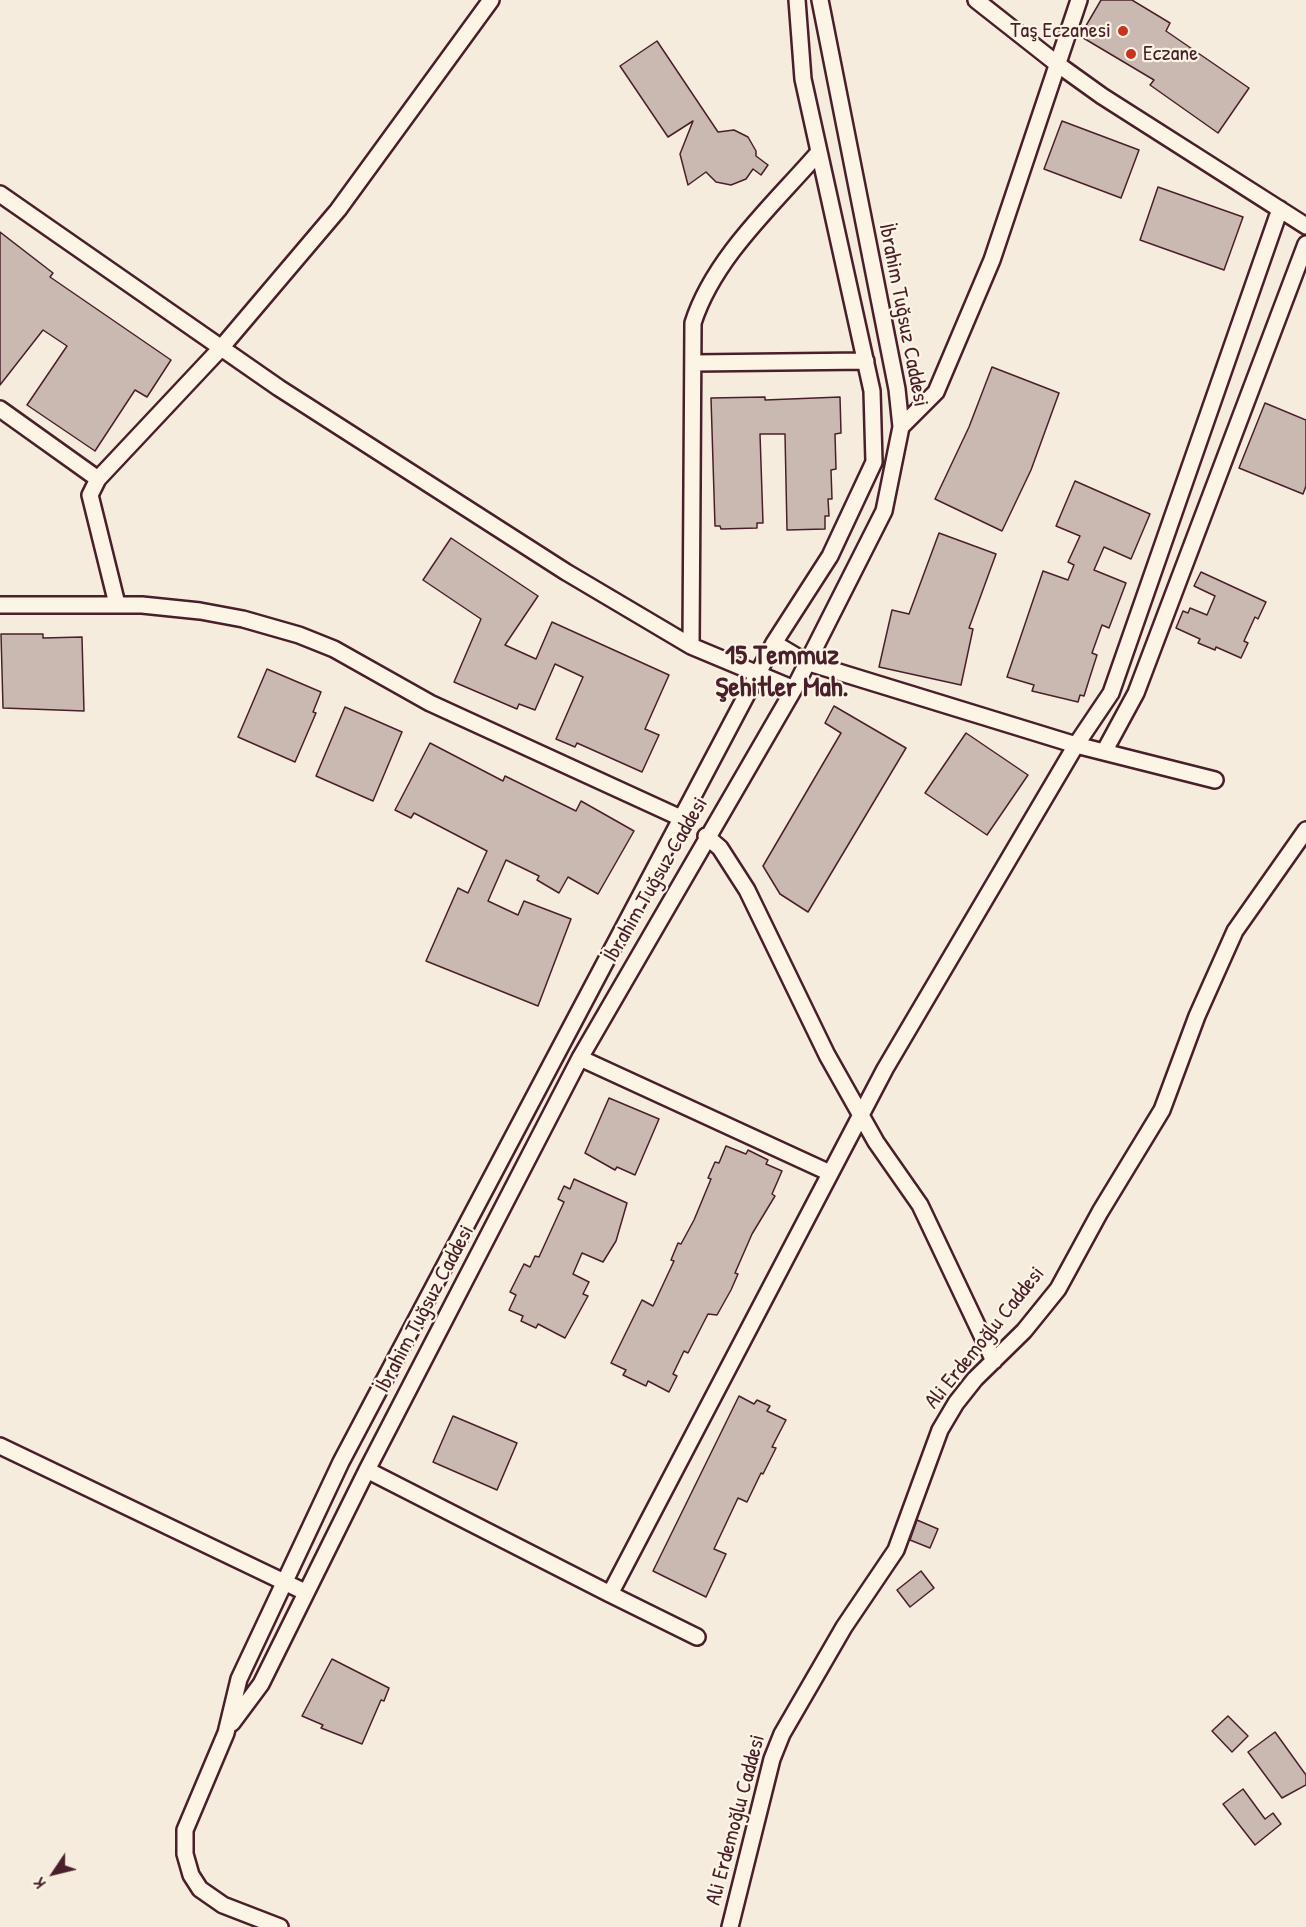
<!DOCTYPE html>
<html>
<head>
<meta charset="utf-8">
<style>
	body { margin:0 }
	#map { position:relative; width:1306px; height:1927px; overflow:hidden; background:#f5ecde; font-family:"Patrick Hand",sans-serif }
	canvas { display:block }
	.north { position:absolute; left:24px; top:1843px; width:60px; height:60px; -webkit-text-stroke:4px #fcf5e5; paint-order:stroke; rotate:235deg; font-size:16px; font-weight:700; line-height:24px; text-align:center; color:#4a1f2b }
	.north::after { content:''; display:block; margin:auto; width:21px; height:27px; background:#4a1f2b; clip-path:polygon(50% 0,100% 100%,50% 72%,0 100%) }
</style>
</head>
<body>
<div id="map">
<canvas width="1306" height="1927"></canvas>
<div class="north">K</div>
</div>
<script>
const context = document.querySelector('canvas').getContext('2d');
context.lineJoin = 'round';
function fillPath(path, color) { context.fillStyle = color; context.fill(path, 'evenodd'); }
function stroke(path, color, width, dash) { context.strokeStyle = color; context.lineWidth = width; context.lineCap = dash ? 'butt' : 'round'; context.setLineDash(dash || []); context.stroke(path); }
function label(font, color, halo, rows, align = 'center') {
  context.font = font + ' "Patrick Hand",sans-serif'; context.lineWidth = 4.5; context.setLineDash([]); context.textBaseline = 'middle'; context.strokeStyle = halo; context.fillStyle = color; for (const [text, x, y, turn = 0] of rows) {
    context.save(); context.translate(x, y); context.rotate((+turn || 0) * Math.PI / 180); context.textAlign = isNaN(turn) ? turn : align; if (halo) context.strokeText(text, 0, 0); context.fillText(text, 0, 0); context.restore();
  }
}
const building = new Path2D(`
	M1101 0H1132L1170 23 1166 31 1249 88 1218 133 1150 85 1154 80 1080 36Z
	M657 41 718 132 734 130 748 137 756 151V156L768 165 761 175 753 169 746 179 731 185 716 182 706 172 688 185 680 154 693 121 668 137 620 66Z
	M1062 121 1139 150 1121 198 1044 169Z
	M1158 187 1243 217 1224 270 1140 240Z
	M0 232 53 273 50 277 171 360 147 397 135 390 95 451 27 405 67 346 43 330 0 385Z
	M992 367 1059 393 1031 470 1002 531 935 499 969 427Z
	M765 397V400L840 397 841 433 835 434 836 469 831 470 832 499H828L829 516H825V529L787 530 785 434H760L763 523H757V528L721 529 720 526H715L711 398Z
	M1265 403 1306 420V486L1303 494 1239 468Z
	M1075 481 1150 514 1131 559 1104 547 1094 570 1126 583 1109 628 1102 625 1092 653 1097 655 1089 680 1084 696 1080 695 1078 702 1032 691 1034 685 1007 677 1043 571 1068 580 1074 565 1068 562 1080 536 1056 526Z
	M939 533 996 554 969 628 973 629 961 685 879 667 892 610 909 614Z
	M451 538 538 596 505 645 536 659 552 622 669 675 645 729 659 735 642 772 577 743 575 747 556 739 583 677 555 664 535 710 519 704 517 709 454 682 481 619 423 580Z
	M1201 572 1266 602 1258 619 1255 617 1244 641 1248 643 1241 658 1216 647 1215 650 1198 643 1200 639 1176 628 1183 611 1188 613 1190 608 1207 615 1215 596 1194 586Z
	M1 634H43V638L82 637 84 711 3 708Z
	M267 669 321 692 313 712 316 713 295 762 238 737Z
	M834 706 906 748 808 912 780 894 763 866 841 733 825 723Z
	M345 707 402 732 373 801 316 776Z
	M966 733 1028 775 987 835 925 793Z
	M430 743 503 781 505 776 576 811 581 801 634 831 598 894 568 877 559 893 537 880 539 876 506 860 488 901 518 915 524 901 571 919 538 1006 426 961 458 888 468 893 487 851 414 813 411 818 395 810Z
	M609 1098 659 1119 635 1175 617 1167 615 1170 585 1153Z
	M726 1146 746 1154 748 1150 768 1160 766 1164 782 1171 772 1194 775 1196 752 1234 735 1273 738 1274 731 1290 717 1315 708 1314 688 1353 684 1351 673 1374 677 1376 669 1392 648 1381 646 1386 623 1375 626 1370 611 1363 642 1300 653 1306 674 1261 671 1260 678 1243 681 1244 694 1220 711 1179 708 1178 715 1162 719 1163Z
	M574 1179 627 1203 616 1241 603 1262 582 1253 573 1274 589 1282 583 1294 588 1296 565 1338 538 1324 536 1328 521 1321 523 1316 509 1310 516 1295 510 1292 524 1264 530 1267 535 1256 539 1257 564 1202 558 1199 564 1186 570 1189Z
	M739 1396 754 1404 757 1400 770 1406 767 1411 786 1420 772 1447 776 1448 763 1474 761 1473 747 1502 738 1498 714 1549 726 1554 706 1597 653 1571Z
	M453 1416 517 1443 497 1490 433 1462Z
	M917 1520 938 1529 930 1548 910 1540Z
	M921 1571 934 1588 910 1607 897 1590Z
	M332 1659 389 1688 384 1701 381 1700 362 1744 321 1728 323 1725 302 1716Z
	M1228 1716 1248 1736 1232 1752 1212 1731Z
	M1275 1732 1306 1775V1785L1282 1798 1248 1752Z
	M1243 1789 1265 1819 1273 1813 1281 1824 1255 1845 1223 1804Z`);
const minor = new Path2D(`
	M976 0 1056 63 1102 96 1306 226
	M0 194 279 388 566 572 691 646 794 689
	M694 363 866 361
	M0 409 98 479
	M901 427 936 392 992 260 1079 0
	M117 604 90 495 98 479 221 348 338 210 491 0
	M0 605H142L200 611 243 619 299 635 334 649 430 703 683 819
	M774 643 806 662 1076 745 1215 780
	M691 646 693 323C714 257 775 203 819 152
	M1104 752 1136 693 1306 244
	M706 836 720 848 747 890 827 1055 876 1142 920 1205 994 1361
	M580 1058 830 1173
	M0 1446 305 1592
	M367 1470 610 1594 885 1069 1076 745 1111 693 1280 209
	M610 1594 697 1637
	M232 1723 261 1684 367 1470 580 1058 794 689 884 511 901 427 897 389 820 0
	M280 1927 223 1905 200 1889 191 1875 185 1854V1830L226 1733 239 1679 341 1462 774 643 830 556 874 462 872 391 803 79 797 0
	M730 1927 772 1759 782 1734 844 1627 896 1550 940 1430 956 1403 975 1379 1024 1331 1058 1289 1100 1212 1162 1110 1197 1016 1235 931 1306 830`);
const markers = [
	[1123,31,6,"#c8321e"],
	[1131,54,6,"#c8321e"]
];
const poiNames = [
	["Taş Eczanesi",1111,31],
	["Eczane",1143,54,"left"]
];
const streetNames = [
	["İbrahim Tuğsuz Caddesi",903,315,79],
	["İbrahim Tuğsuz Caddesi",656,880,-60],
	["İbrahim Tuğsuz Caddesi",425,1309,-62],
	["Ali Erdemoğlu Caddesi",985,1338,-51],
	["Ali Erdemoğlu Caddesi",736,1820,-75]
];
const districtNames = [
	["15 Temmuz",782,657],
	["Şehitler Mah.",782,689]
];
fillPath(building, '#cab9b1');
stroke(building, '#4a1f2b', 1.5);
stroke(minor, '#4a1f2b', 20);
stroke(minor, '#fcf5e5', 15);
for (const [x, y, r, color] of markers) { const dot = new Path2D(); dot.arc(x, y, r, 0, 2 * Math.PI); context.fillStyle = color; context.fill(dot); stroke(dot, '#fcf5e5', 2); }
label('22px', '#4a1f2b', '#fcf5e5', poiNames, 'right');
label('22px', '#4a1f2b', '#fcf5e5', streetNames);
label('bold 28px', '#4a1f2b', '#fcf5e5', districtNames);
</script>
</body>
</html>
